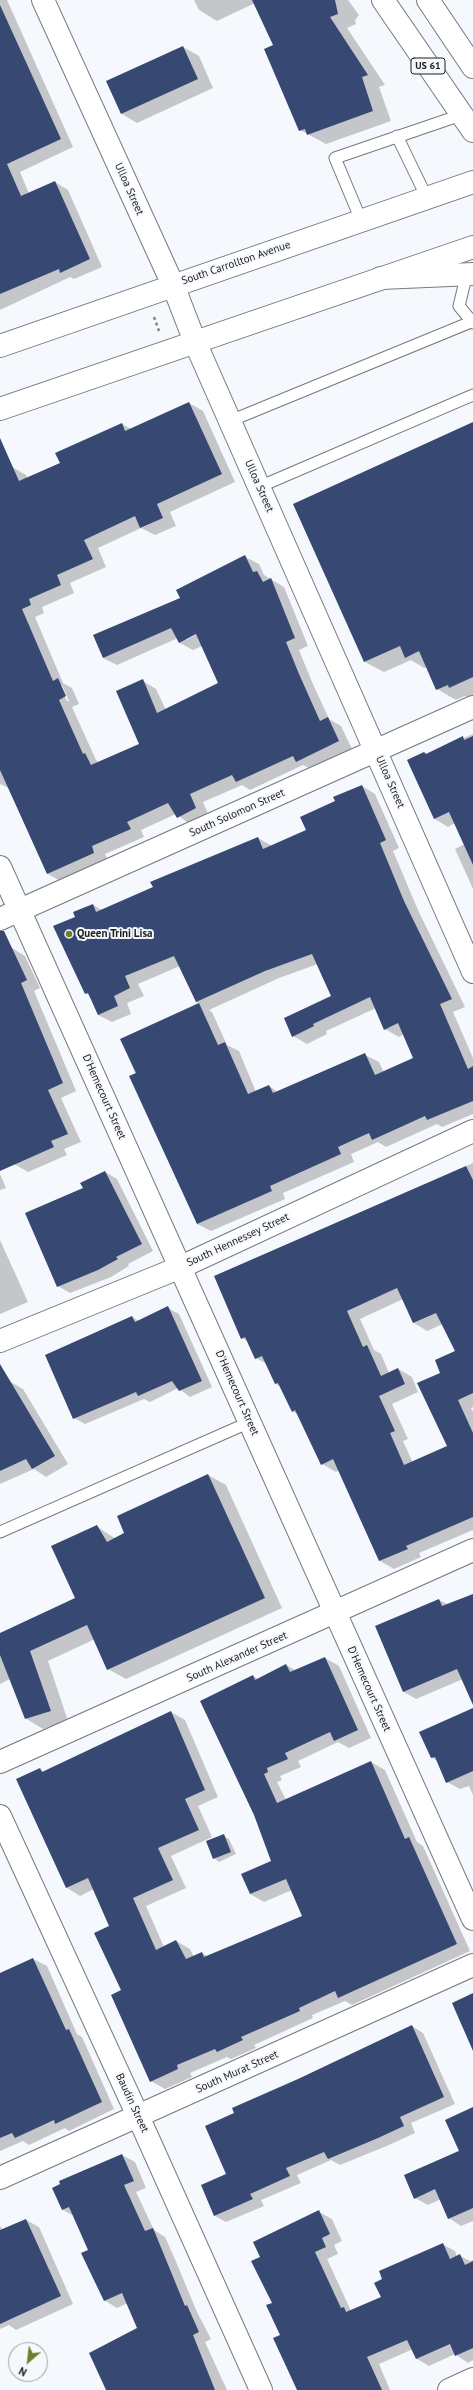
<!DOCTYPE html>
<html>
<head>
<meta charset="utf-8">
<style>
	body { margin:0 }
	#map { position:relative; width:473px; height:2390px; overflow:hidden; background:#f5f8fc; font-family:"PT Sans",sans-serif }
	canvas { display:block }
	.north { position:absolute; left:8px; top:2342px; width:40px; height:40px; box-sizing:border-box; background:#f5f8fc; border:1px solid #9ea0a4; border-radius:50%; rotate:208deg; font-size:11px; font-weight:700; line-height:16px; text-align:center; color:#1c1d1f }
	.north::after { content:''; display:block; margin:auto; width:14px; height:18px; background:#737c28; clip-path:polygon(50% 0,100% 100%,50% 72%,0 100%) }
</style>
</head>
<body>
<div id="map">
<canvas width="473" height="2390"></canvas>
<div class="north">N</div>
</div>
<script>
const context = document.querySelector('canvas').getContext('2d');
context.lineJoin = 'round';
function fillPath(path, color) { context.fillStyle = color; context.fill(path, 'evenodd'); }
function stroke(path, color, width, dash) { context.strokeStyle = color; context.lineWidth = width; context.lineCap = dash ? 'butt' : 'round'; context.setLineDash(dash || []); context.stroke(path); }
function label(font, color, halo, rows, align = 'center') {
  context.font = font + ' "PT Sans",sans-serif'; context.lineWidth = 4; context.setLineDash([]); context.textBaseline = 'middle'; context.strokeStyle = halo; context.fillStyle = color; for (const [text, x, y, turn = 0] of rows) {
    context.save(); context.translate(x, y); context.rotate((+turn || 0) * Math.PI / 180); context.textAlign = isNaN(turn) ? turn : align; if (halo) context.strokeText(text, 0, 0); context.fillText(text, 0, 0); context.restore();
  }
}
const shadow = new Path2D(`
	M0 0H7L73 147 20 172 29 194 55 182 68 190 102 267 74 279 70 277 0 310Z
	M194 0H348L359 15 355 20 356 24 347 28 385 85 379 87 391 121 326 144 300 130 274 45 255 3 217 21 199 10Z
	M183 47 199 56 213 88 137 123 122 114 107 82Z
	M189 403 203 411 235 482 170 512 176 526 155 535 141 528 98 548 106 567 70 583 74 593 42 607 44 613 35 617 63 683 72 688 79 704 72 707 96 760 99 763 140 744 143 681 156 689 166 710 219 684 202 646 193 650 180 643 178 638 117 665 103 658 181 599 245 557 259 564 264 575 284 587 308 646 299 650 312 682 329 719 341 726 352 749 311 769 303 765 250 790 242 785 203 802 209 816 191 825 176 814 141 830 144 837 105 854 108 860 62 882 48 874 9 788 0 784V468L12 467 26 475 28 479 61 463 122 424 131 429ZM200 631 201 632 186 640V638ZM60 685H62L69 701H67Z
	M473 423V696L468 698 465 696 456 700 437 689 427 667 424 668 411 660 384 672 365 662Z
	M473 734V889L455 849 465 844 455 823 448 827 435 819 424 753 427 754Z
	M362 786 375 794 399 848 393 851 418 910 465 1007 453 1012 473 1058V1114L442 1127 437 1124 386 1147 378 1142 351 1154 354 1162 283 1193 285 1199 211 1231 197 1224 121 1039 200 1004 196 1002 180 966 138 984 144 996 127 1003 131 1014 112 1022 98 1015 90 996 86 993 76 917 93 905 102 910 154 888 258 838 272 846 307 831 336 801ZM318 964 332 996 293 1036 307 1044 327 1034 326 1031 376 1008 385 1029 399 1037 404 1034 415 1059 384 1073 379 1062 365 1055 278 1092 269 1086 256 1092 239 1051 227 1045 212 1012 209 1010 279 978Z
	M12 948 25 956 40 988 34 991 76 1091 61 1098 81 1142 64 1149 67 1155 28 1172 14 1164 0 1133V953Z
	M473 1163V1407L471 1408 473 1412V1530L419 1553 421 1557 394 1569 380 1561 339 1470 336 1472 322 1464 299 1415 292 1411 281 1387 276 1384 267 1364 256 1358 248 1341 242 1338 215 1277ZM403 1299 414 1323 427 1331 443 1324 457 1352 442 1374 448 1446 413 1463 403 1441 408 1439 392 1404 418 1392 412 1377 398 1369 389 1373 381 1354 374 1350 360 1319Z
	M105 1172 117 1179 153 1251 128 1264 129 1266 111 1277 70 1293 58 1286 84 1189Z
	M0 1174 6 1188 0 1190Z
	M0 1240 28 1302 0 1314Z
	M168 1308 179 1314 212 1387 190 1397 178 1388 150 1402 144 1399 85 1424 74 1418 132 1317 139 1321Z
	M9 1381 23 1389 68 1464 46 1477 34 1469 0 1484V1386Z
	M208 1475 226 1485 282 1608 126 1679 108 1669 95 1639 48 1661 68 1721 43 1729 25 1718 10 1679 0 1684V1634L76 1599 96 1526 116 1539Z
	M473 1595V1703L463 1679 416 1699 404 1692 439 1600 449 1605Z
	M325 1658 339 1666 371 1738 349 1748 338 1742 298 1761 301 1767 280 1776 282 1780 277 1782 286 1800 371 1762 385 1770 417 1842 423 1846 470 1951 352 2005 345 2001 312 2015 313 2018 254 2045 256 2048 231 2059 227 2057 190 2073 192 2077 165 2089 151 2081 122 1991 111 1926 94 1889 80 1896 67 1888 17 1780 40 1769 44 1772 171 1712 185 1720 218 1797 198 1806 212 1837 171 1856 186 1888 146 1906 164 1947 176 1941 190 1949 194 1957 202 1953 207 1956 303 1916 292 1890 264 1902 250 1894 273 1862 253 1676 258 1679 286 1665 295 1670Z
	M473 1709V1795L469 1786 460 1789 447 1782 438 1761 432 1758Z
	M223 1836 229 1839 236 1854 219 1862 214 1858Z
	M33 1959 47 1966 77 2034 82 2037 114 2109 69 2131 65 2128 29 2145 23 2141 0 2151V1974Z
	M412 2026 423 2033 455 2104 411 2123 415 2133 389 2145 340 2165 331 2160 297 2175 301 2183 261 2200 264 2206 226 2222 215 2216 227 2175 236 2114 298 2080Z
	M473 2108V2221L461 2226 449 2218 441 2199 428 2205 415 2198 406 2175 460 2150Z
	M122 2155 135 2162 146 2188 136 2192 154 2230 165 2237 174 2257 197 2312 211 2339 205 2342 227 2390H107L139 2328 128 2303 117 2308 104 2300 89 2251 74 2216 63 2210 54 2188Z
	M319 2212 332 2219 342 2241 334 2245 338 2254 327 2259 351 2311 382 2297 442 2244 455 2251 457 2257 460 2256 470 2261 473 2260V2360L468 2363 455 2354 429 2366 417 2359 413 2349 379 2364 390 2390H298L281 2336 261 2257Z
	M26 2220 39 2227 73 2304 16 2330 9 2325 0 2329V2226L3 2230Z`);
const building = new Path2D(`
	M252 0H335L338 14 330 17 368 75 362 77 373 111 307 135 305 129 299 131 264 49 273 45Z
	M0 5 61 139 7 164 21 196 55 181 90 259 60 273 59 269 0 294Z
	M183 46 198 79 121 114 106 81Z
	M189 402 222 474 157 504 163 518 140 528 135 516 84 540 93 559 57 575 61 585 29 599 31 605 22 609 53 681 58 678 66 696 59 700 83 754 85 753 91 765 139 744 116 691 143 679 157 713 218 683 196 634 179 643 171 628 103 658 93 635 180 598 176 590 245 555 253 572 257 571 263 582 271 578 295 638 286 642 299 674 320 721 328 717 339 741 296 762 293 756 236 782 232 775 190 794 196 808 177 818 168 803 127 822 131 829 92 846 94 853 47 874 0 770V438L19 481 60 463 55 453 122 423 125 431Z
	M473 422V677L449 688 448 685 436 690 419 651 405 658 400 646 364 662 293 504Z
	M463 736 464 740 473 736V865L449 812 434 819 407 760 424 752 426 754Z
	M362 785 386 840 380 843 404 901 452 999 440 1004 468 1069 473 1066V1101L427 1120 425 1116 372 1140 369 1133 338 1147 341 1154 270 1186 272 1191 197 1224 129 1076 136 1073 120 1039 199 1003 218 1045 225 1042 248 1094 269 1085 273 1093 365 1053 375 1075 413 1058 398 1023 384 1030 370 997 313 1024 314 1026 292 1037 284 1018 331 996 312 954 265 971 196 1002 174 956 125 976 130 988 114 996 118 1006 98 1015 88 993 85 994 53 926 75 917 73 912 93 904 96 912 153 887 150 882 258 837 263 849 306 830 300 817 335 801 333 797Z
	M0 931H4L27 980 21 983 63 1083 48 1090 68 1134 51 1141 54 1147 0 1171Z
	M466 1166 473 1180V1393L458 1400 473 1433V1517L406 1546 408 1549 379 1561 333 1459 321 1465 295 1410 292 1412 278 1383 275 1384 262 1356 255 1359 245 1337 241 1339 214 1276ZM397 1288 413 1323 436 1313 455 1351 435 1360 440 1373 417 1383 447 1446 404 1465 390 1433 395 1431 379 1396 405 1384 398 1368 381 1376 367 1345 363 1347 347 1311Z
	M105 1171 142 1244 116 1257 118 1259 98 1270 57 1287 25 1213 83 1188 80 1183Z
	M168 1306 202 1381 179 1391 172 1381 138 1396 136 1392 73 1419 45 1355 132 1316 135 1322Z
	M0 1364 55 1456 32 1469 26 1459 0 1471Z
	M208 1474 265 1598 107 1670 87 1625 30 1651 51 1711 25 1719 0 1655V1633L75 1598 51 1546 97 1525 107 1542 124 1533 117 1516Z
	M473 1594V1705L457 1669 403 1692 375 1626 439 1599 442 1606Z
	M325 1657 358 1730 334 1741 330 1732 285 1753 288 1759 267 1768 268 1772 264 1774 277 1803 371 1761 405 1839 409 1837 457 1944 338 1998 335 1991 299 2008 300 2011 241 2037 243 2040 217 2052 215 2049 177 2065 178 2069 150 2082 111 1995 121 1990 94 1933 109 1926 88 1878 66 1888 16 1779 40 1768 42 1772 171 1711 205 1790 185 1799 199 1830 158 1848 173 1880 133 1898 156 1950 176 1940 186 1959 202 1952 204 1957 302 1916 286 1879 250 1894 241 1874 271 1861 254 1815 200 1701 253 1675 255 1680 286 1664 290 1672Z
	M473 1708V1771L446 1783 435 1757 431 1758 419 1732Z
	M224 1834 231 1852 213 1859 206 1841Z
	M33 1958 66 2030 69 2029 102 2102 55 2124 54 2120 15 2138 12 2133 0 2138V1973Z
	M473 1993V2051L452 2003Z
	M412 2025 444 2097 400 2117 404 2126 378 2138 328 2159 324 2152 286 2168 290 2176 250 2194 253 2199 214 2216 201 2185 226 2174 205 2126 234 2113 232 2108 298 2079Z
	M473 2107V2208L448 2219 435 2189 414 2199 404 2175 459 2151 445 2120Z
	M122 2154 134 2181 124 2185 145 2231 153 2228 185 2306 187 2305 199 2332 193 2335 215 2390H106L89 2353 137 2328 122 2293 104 2301 81 2253 88 2250 69 2207 62 2210 52 2188 60 2184 59 2181Z
	M319 2210 330 2234 322 2238 326 2247 315 2252 341 2308 344 2307 346 2312 381 2297 374 2283 382 2279 379 2271 443 2243 450 2259 460 2254 465 2265 473 2261V2348L455 2356 450 2344 416 2359 407 2340 367 2357 382 2390H297L273 2338 280 2335 266 2305 272 2303 251 2261 260 2257 253 2242Z
	M26 2219 61 2296 0 2324V2230Z`);
const path = new Path2D(`
	M154 317 159 331`);
const service = new Path2D(`
	M397 136 427 198
	M361 220 335 158 461 115
	M467 273 459 306 473 323
	M230 421 471 322
	M259 487 473 395
	M0 1532 250 1422`);
const minor = new Path2D(`
	M43 0 173 285 195 342 473 972
	M0 867 473 1919
	M0 919 473 707
	M0 1341 181 1267 473 1131
	M0 1762 473 1550
	M0 1816 138 2116 261 2390
	M0 2178 473 1965
	M449 2390 473 2379`);
const secondary = new Path2D(`
	M0 346 473 182
	M0 409 473 247`);
const primary = new Path2D(`
	M383 0 473 131
	M428 0 473 67
	M381 278 473 274`);
const markers = [
	[69,934,4,"#737c28"]
];
const shields = [
	[428,66,34]
];
const shieldNames = [
	["US 61",428,66]
];
const streetNames = [
	["Ulloa Street",129,189,66],
	["South Carrollton Avenue",236,263,-19],
	["Ulloa Street",259,486,66],
	["Ulloa Street",390,782,66],
	["South Solomon Street",237,813,-24],
	["D'Hemecourt Street",104,1097,66],
	["South Hennessey Street",238,1240,-25],
	["D'Hemecourt Street",237,1393,66],
	["South Alexander Street",237,1657,-24],
	["D'Hemecourt Street",369,1689,66],
	["South Murat Street",237,2072,-24],
	["Baudin Street",132,2103,65]
];
const poiNames = [
	["Queen Trini Lisa",77,934]
];
fillPath(shadow, '#0003');
fillPath(building, '#374972');
stroke(service, '#77797e', 13);
stroke(minor, '#77797e', 24);
stroke(secondary, '#77797e', 24);
stroke(primary, '#77797e', 24);
stroke(path, '#848689', 2.5, [3, 3]);
stroke(service, '#fff', 11);
stroke(minor, '#fff', 22);
stroke(secondary, '#fff', 22);
stroke(primary, '#fff', 22);
for (const [x, y, r, color] of markers) { const dot = new Path2D(); dot.arc(x, y, r, 0, 2 * Math.PI); context.fillStyle = color; context.fill(dot); stroke(dot, '#f5f8fc', 1.5); }
for (const [x, y, w] of shields) { const box = new Path2D(); box.roundRect(x - w / 2, y - 8, w, 16, 3); context.fillStyle = '#f5f8fc'; context.fill(box); stroke(box, '#1c1d1f', 1); }
label('bold 10px', '#1c1d1f', null, shieldNames);
label('11px', '#1c1d1f', '#f5f8fc', streetNames);
label('bold 11px', '#1c1d1f', '#f5f8fc', poiNames, 'left');
</script>
</body>
</html>
